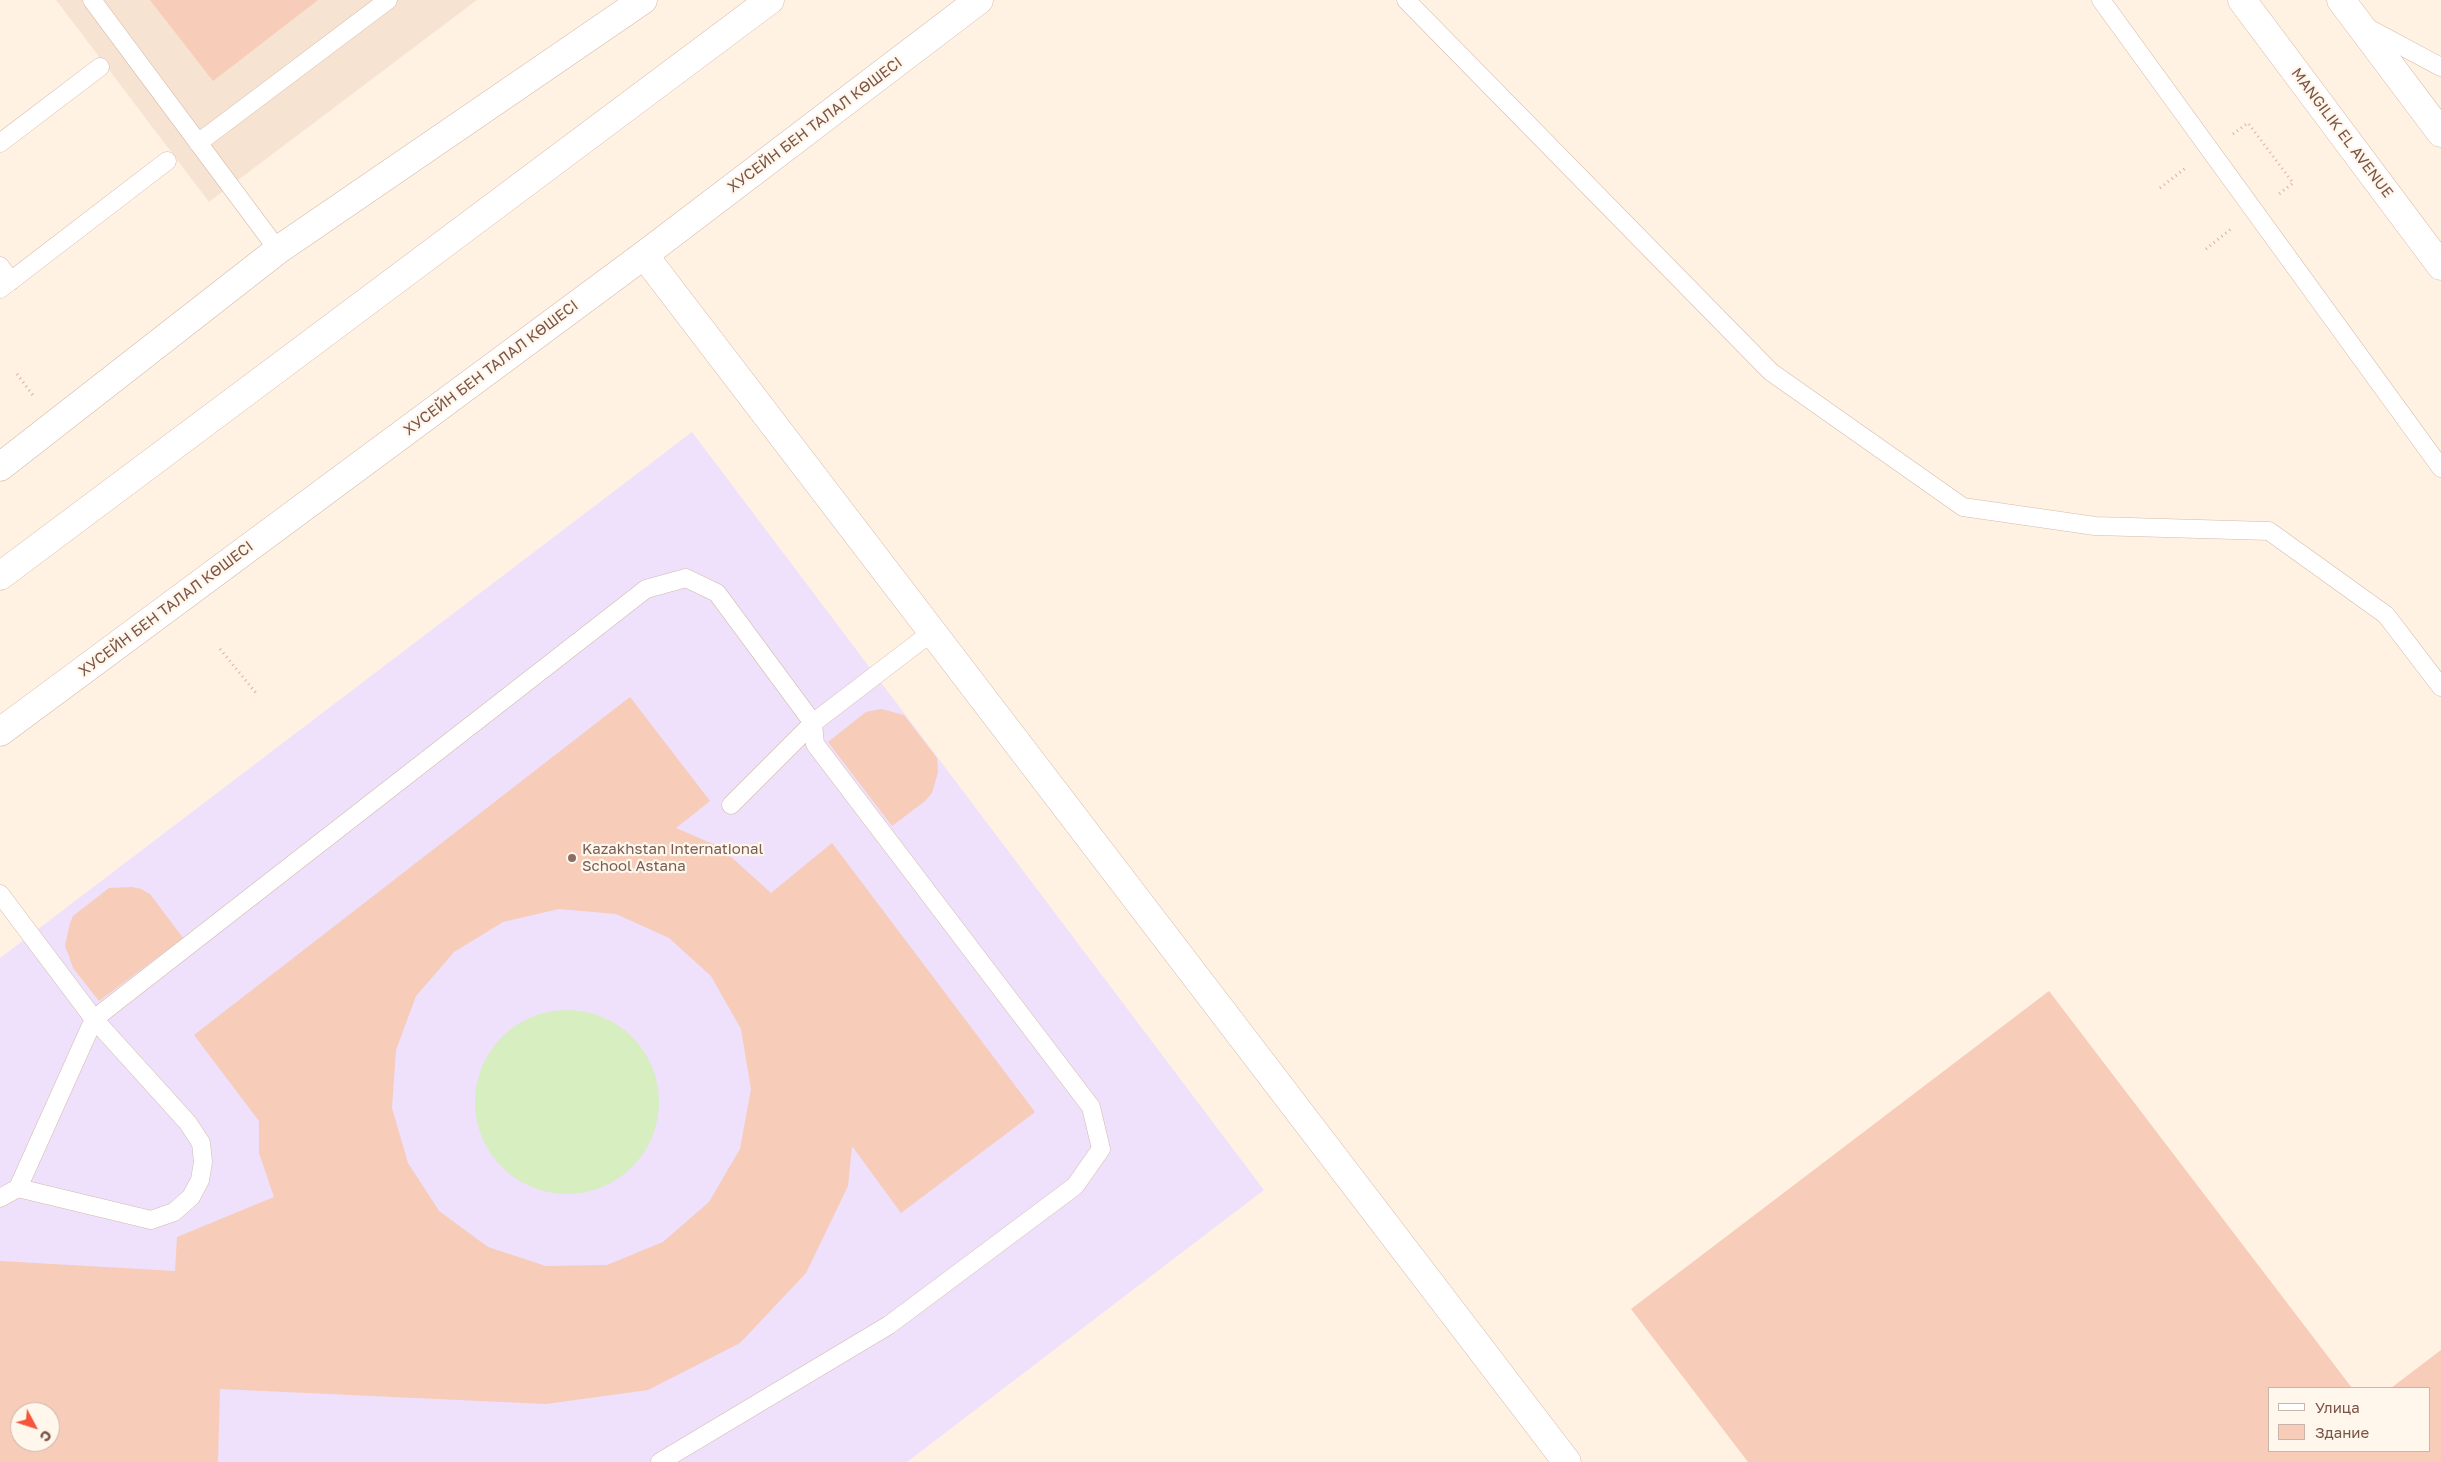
<!DOCTYPE html>
<html>
<head>
<meta charset="utf-8">
<style>
	body { margin:0 }
	#map { position:relative; width:2441px; height:1462px; overflow:hidden; background:#fff2e3; font-family:"Golos Text",sans-serif }
	canvas { display:block }
	.legend { position:absolute; left:2268px; top:1387px; width:162px; height:65px; box-sizing:border-box; background:#fff6ec; border:1px solid #cab5aa; margin:0; padding:6px 9px; list-style:none; font-size:15px; color:#7a5446 }
	.legend li { display:flex; align-items:center; gap:10px; height:25px }
	.legend b { width:25px; border:1px solid #cab5aa }
	.north { position:absolute; left:10px; top:1402px; width:50px; height:50px; box-sizing:border-box; background:#fff6ec; border:1px solid #cab5aa; border-radius:50%; rotate:130deg; font-size:14px; font-weight:700; line-height:20px; text-align:center; color:#7a5446 }
	.north::after { content:''; display:block; margin:auto; width:18px; height:22px; background:#f5563b; clip-path:polygon(50% 0,100% 100%,50% 72%,0 100%) }
</style>
</head>
<body>
<div id="map">
<canvas width="2441" height="1462"></canvas>
<ul class="legend">
<li><b style="height:6px;background:#fff"></b>Улица</li>
<li><b style="height:14px;background:#f7ccb8"></b>Здание</li>
</ul>
<div class="north">С</div>
</div>
<script>
const context = document.querySelector('canvas').getContext('2d');
context.lineJoin = 'round';
function fillPath(path, color) { context.fillStyle = color; context.fill(path, 'evenodd'); }
function stroke(path, color, width, dash) { context.strokeStyle = color; context.lineWidth = width; context.lineCap = dash ? 'butt' : 'round'; context.setLineDash(dash || []); context.stroke(path); }
function label(font, color, halo, rows, align = 'center') {
  context.font = font + ' "Golos Text",sans-serif'; context.lineWidth = 4.5; context.setLineDash([]); context.textBaseline = 'middle'; context.strokeStyle = halo; context.fillStyle = color; for (const [text, x, y, turn = 0] of rows) {
    context.save(); context.translate(x, y); context.rotate((+turn || 0) * Math.PI / 180); context.textAlign = isNaN(turn) ? turn : align; if (halo) context.strokeText(text, 0, 0); context.fillText(text, 0, 0); context.restore();
  }
}
const residential = new Path2D(`
	M56 0H477L209 202Z`);
const education = new Path2D(`
	M692 432 1264 1190 907 1462H0V958ZM20 1412H50V1442H20Z`);
const green = new Path2D(`
	M475 1102a92 92 0 1 1 184 0a92 92 0 1 1-184 0Z`);
const building = new Path2D(`
	M150 0H318L213 81Z
	M630 697 710 801 676 828 720 847 771 893 832 843 1035 1112 901 1213 852 1146 848 1186 806 1273 740 1343 648 1390 546 1404 220 1389 218 1462H0V1261L175 1271 177 1237 274 1197 259 1153V1121L194 1035ZM559 909 616 914 669 938 711 976 741 1029 751 1089 740 1149 709 1202 663 1242 607 1265 546 1266 488 1247 439 1211 408 1163 392 1108 396 1050 416 996 454 952 503 922ZM20 1412H50V1442H20Z
	M881 709 904 715 937 758 938 772 932 793 925 801 892 826 828 742 866 712Z
	M132 887 141 889 150 894 183 938 99 1001 73 968 69 956 65 946 70 923 73 916 109 888Z
	M2049 991 2352 1388H2270V1451H2430V1388H2391L2441 1350V1462H1748L1631 1309Z`);
const path = new Path2D(`
	M2233 134 2248 123 2293 183 2279 194
	M2160 188 2187 167
	M2206 249 2231 229
	M17 374 35 398
	M220 649 256 693`);
const service = new Path2D(`
	M92 0 278 250
	M1406 0 1771 372 1963 507 2095 526 2269 531 2386 615 2441 687
	M2101 0 2441 468
	M2366 27 2441 67
	M0 143 100 67
	M198 143 388 0
	M0 266 11 281
	M0 289 167 161
	M731 805 813 723 932 632
	M0 894 94 1019 188 1123 201 1143 203 1162 200 1180 191 1197 174 1212 151 1220 18 1188
	M0 1198 18 1188 94 1019 646 589 686 578 717 593 813 723 815 744 1091 1107 1101 1149 1075 1186 889 1325 660 1462`);
const minor = new Path2D(`
	M644 255 1567 1462`);
const tertiary = new Path2D(`
	M0 467 278 250 643 0
	M0 576 770 0
	M0 732 644 255 979 0`);
const secondary = new Path2D(`
	M2242 0 2441 266
	M2341 0 2441 133`);
const markers = [
	[572,858,5,"#8d6e63"]
];
const streetNames = [
	["ХУСЕЙН БЕН ТАЛАЛ КӨШЕСІ",815,125,-37],
	["MANGILIK EL AVENUE",2342,133,53],
	["ХУСЕЙН БЕН ТАЛАЛ КӨШЕСІ",491,368,-37],
	["ХУСЕЙН БЕН ТАЛАЛ КӨШЕСІ",166,609,-37]
];
const educationNames = [
	["Kazakhstan International",582,849],
	["School Astana",582,866]
];
fillPath(residential, '#f7e3d1');
fillPath(education, '#efe0fb');
fillPath(green, '#d6eec0');
fillPath(building, '#f7ccb8');
stroke(service, '#d4baab', 19);
stroke(minor, '#d4baab', 29);
stroke(tertiary, '#d4baab', 29);
stroke(secondary, '#dabbaa', 29);
stroke(path, '#dcaf9a', 3, [1, 4]);
stroke(service, '#fff', 18);
stroke(minor, '#fff', 28);
stroke(tertiary, '#fff', 28);
stroke(secondary, '#fff', 28);
for (const [x, y, r, color] of markers) { const dot = new Path2D(); dot.arc(x, y, r, 0, 2 * Math.PI); context.fillStyle = color; context.fill(dot); stroke(dot, '#fff6ec', 2); }
label('15px', '#7a5446', '#fff6ec', streetNames);
label('15px', '#785e54', '#fff6ec', educationNames, 'left');
</script>
</body>
</html>
